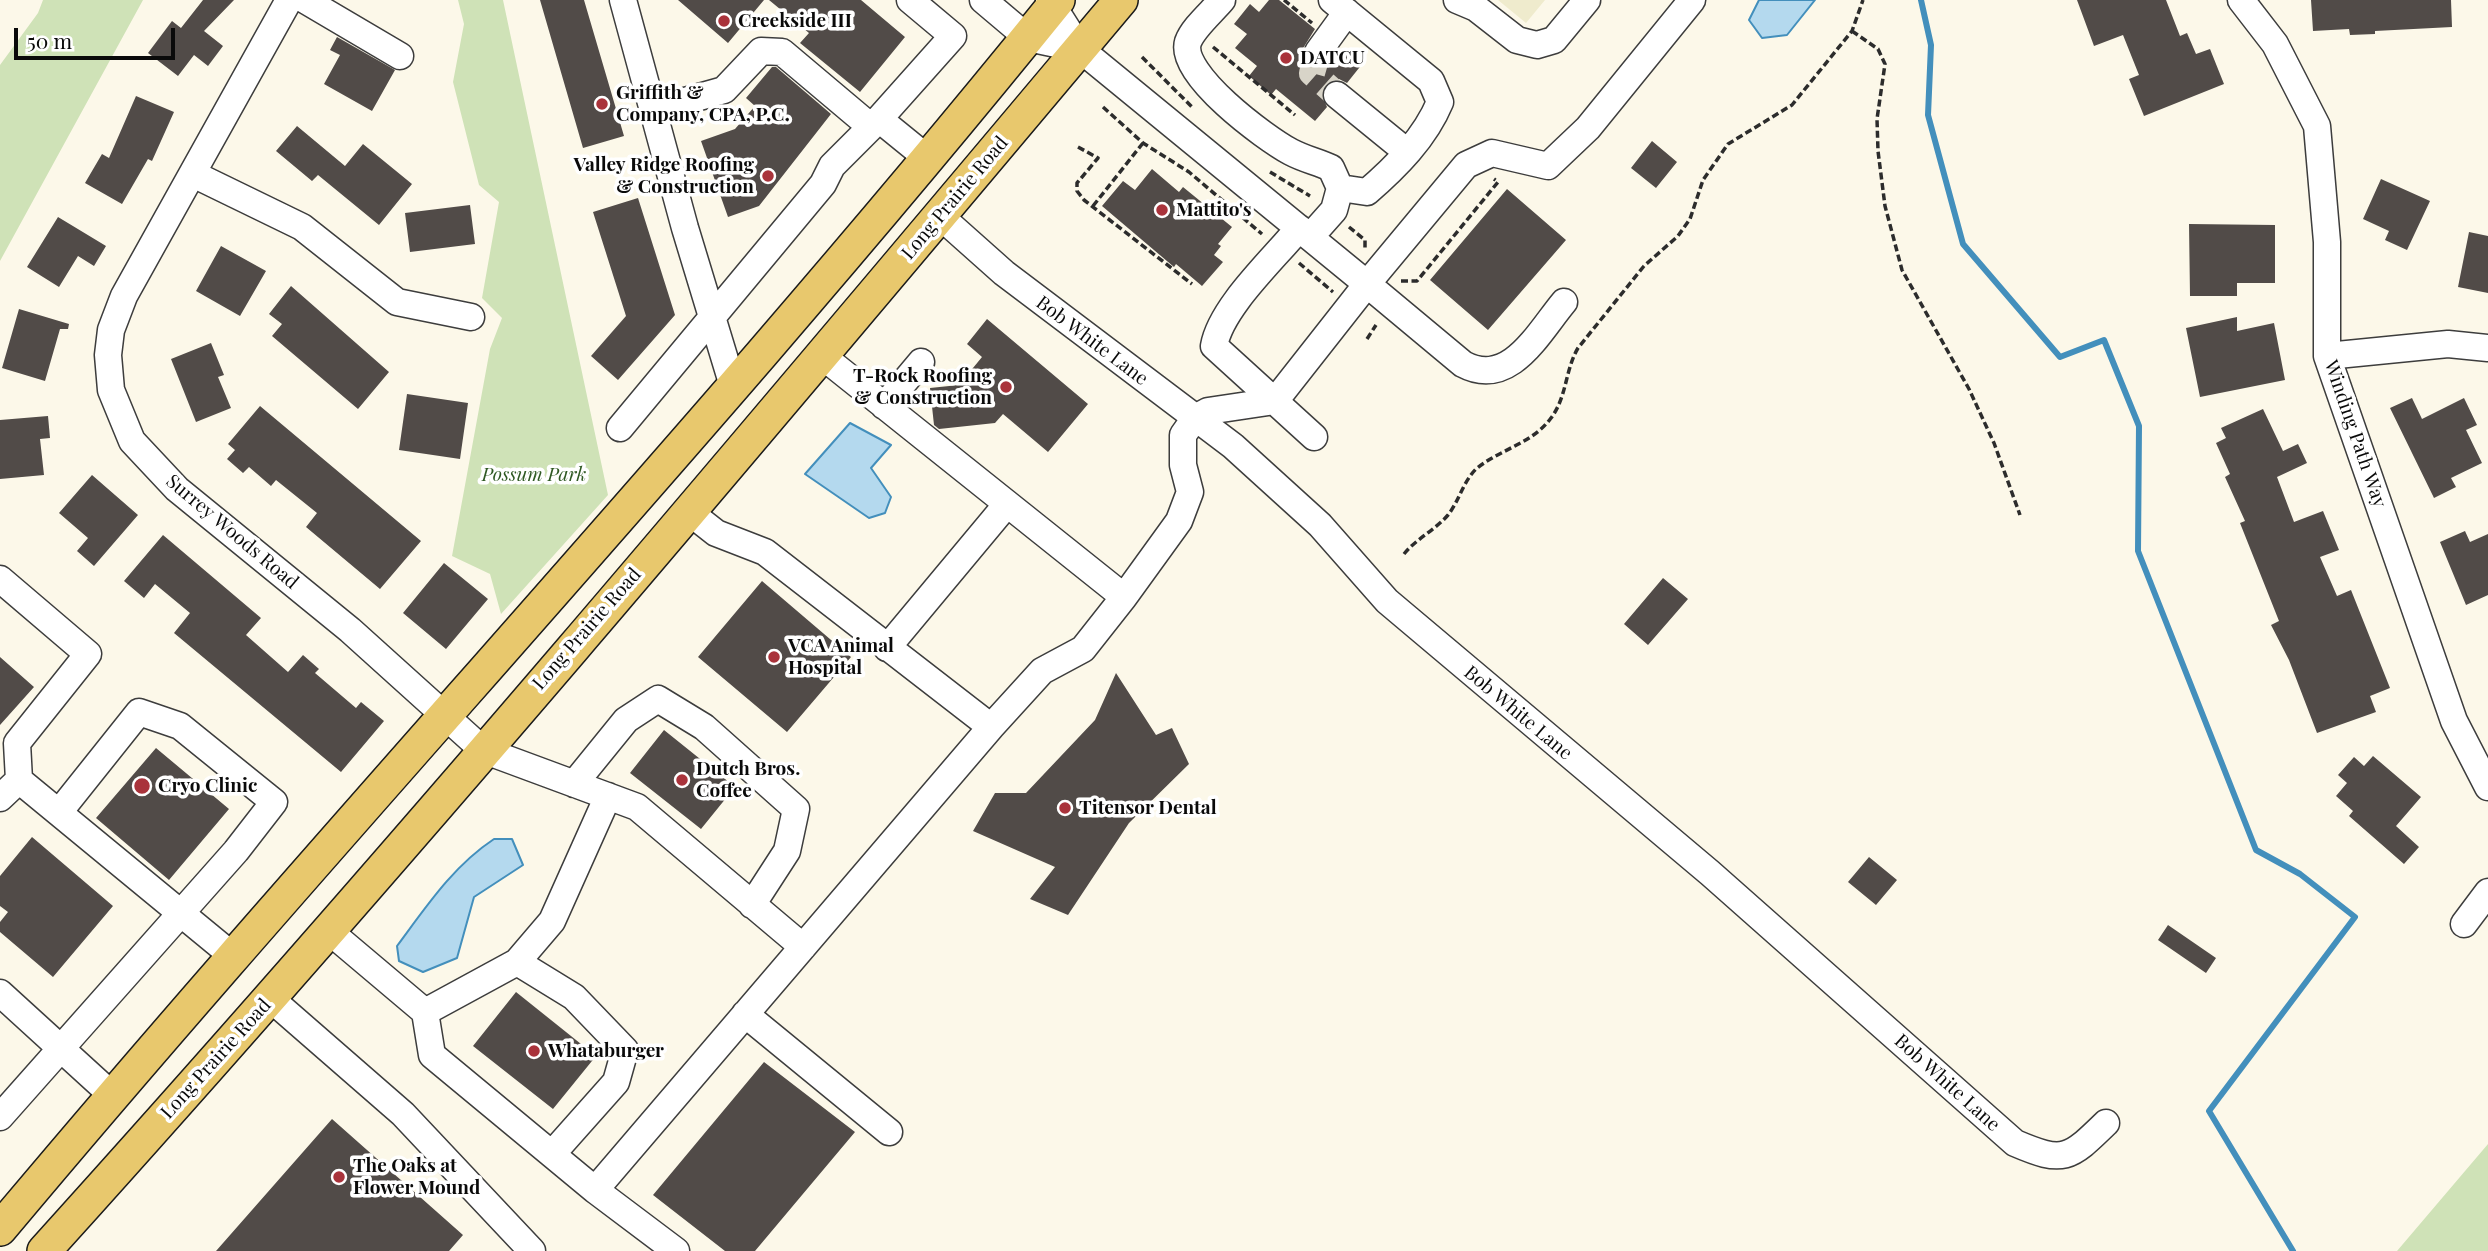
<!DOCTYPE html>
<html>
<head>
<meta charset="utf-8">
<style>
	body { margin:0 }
	#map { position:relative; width:2488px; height:1251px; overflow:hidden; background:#fcf8e9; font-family:"Playfair Display",serif }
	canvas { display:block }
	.scale { position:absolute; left:14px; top:28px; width:161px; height:32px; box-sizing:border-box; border:4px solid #0a0a0a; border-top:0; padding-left:9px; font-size:21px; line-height:24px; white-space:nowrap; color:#0a0a0a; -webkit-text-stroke:5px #fff; paint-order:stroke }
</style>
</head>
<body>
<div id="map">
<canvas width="2488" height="1251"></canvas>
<div class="scale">50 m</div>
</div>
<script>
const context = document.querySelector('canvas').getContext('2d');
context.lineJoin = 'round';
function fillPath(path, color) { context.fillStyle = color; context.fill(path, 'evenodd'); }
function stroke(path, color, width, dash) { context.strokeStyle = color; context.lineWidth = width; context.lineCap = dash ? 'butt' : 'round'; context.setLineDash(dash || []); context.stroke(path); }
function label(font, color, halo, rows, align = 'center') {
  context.font = font + ' "Playfair Display",serif'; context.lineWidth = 7; context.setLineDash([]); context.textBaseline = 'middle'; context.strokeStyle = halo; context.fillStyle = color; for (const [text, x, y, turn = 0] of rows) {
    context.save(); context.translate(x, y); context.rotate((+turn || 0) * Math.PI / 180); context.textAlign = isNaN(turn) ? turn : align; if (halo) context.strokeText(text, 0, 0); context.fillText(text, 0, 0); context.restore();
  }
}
const farmland = new Path2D(`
	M1498 0H1545L1526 23Z`);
const green = new Path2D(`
	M43 0H143L0 261V65L38 13Z
	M458 0H503L608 495 501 614 490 574 452 556 490 349 502 318 482 298 499 202 479 185 453 82 464 24Z
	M2488 1144V1251H2397Z`);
const water = new Path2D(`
	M1759 0H1815L1787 35 1762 38 1749 20Z
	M850 423 891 445 871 468 891 497 885 513 869 518 805 474Z
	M494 839H512L523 865 474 897 457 958 423 972 399 961 397 946C426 907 453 866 494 839Z`);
const stream = new Path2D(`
	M1921 0 1931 45 1928 115 1963 244 2060 357 2104 340 2139 426 2138 551 2256 850 2300 874 2355 917 2209 1111 2293 1251`);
const building = new Path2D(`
	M203 0H234L204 31 223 46 208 66 194 55 178 76 148 53 172 21 181 28Z
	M540 0H584L624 136 583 148Z
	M678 0H764L728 43Z
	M769 0H861L905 37 860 92 800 43 809 33Z
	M1269 0H1279L1315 29 1302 50 1309 65 1325 66 1344 48 1363 63 1347 83 1339 79 1325 85 1321 93 1327 107 1315 121 1276 89 1271 95 1249 76 1257 66 1235 48 1247 34 1234 24 1250 4 1259 12Z
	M2077 0H2166L2180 36 2187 33 2196 54 2210 49 2224 84 2144 116 2129 79 2139 75 2123 35 2094 46Z
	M2311 0H2451L2452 27 2375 31V34L2350 35 2349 29 2313 31Z
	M337 37 395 70 372 111 324 84 340 55 330 50Z
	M772 67H776L831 114 759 206 728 217 701 141 735 129 755 106 746 98Z
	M136 96 174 112 152 161 148 159 122 204 85 183 102 154 109 158Z
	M297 126 345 166 363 144 412 184 379 225 318 175 312 181 276 151Z
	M1652 141 1677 162 1656 188 1631 168Z
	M1152 169 1179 192 1183 187 1232 227 1218 244 1221 246 1214 255 1223 262 1202 286 1176 264 1174 267 1102 206 1123 181 1135 190Z
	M2381 179 2430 201 2407 250 2385 240 2389 231 2363 219Z
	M1507 189 1566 240 1488 330 1430 280Z
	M638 198 675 315 618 380 591 356 626 316 593 212Z
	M470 205 475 244 410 252 405 213Z
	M58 217 106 246 94 266 78 256 59 287 27 267Z
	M2189 224 2275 225V283H2237V296H2190Z
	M2469 232 2488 236V293L2458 287Z
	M221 246 266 271 240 316 196 291Z
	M291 286 389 372 358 409 272 336 282 324 269 314Z
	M19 309 69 324 68 329H60L45 381 2 368Z
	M2237 317V331L2274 323 2285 380 2200 397 2186 328Z
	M987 319 1088 404 1048 452 1003 414 995 423 939 429 934 425 930 388 959 385 982 357 967 344Z
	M211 343 224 375 218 377 231 408 196 422 171 359Z
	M407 394 468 403 460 459 399 450Z
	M2412 398 2422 419 2464 398 2477 425 2466 430 2482 463 2451 478 2456 487 2434 498 2390 408Z
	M260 406 421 541 380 589 306 527 317 513 276 480 271 486 249 467 243 473 227 459 235 450 228 444Z
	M2263 409 2283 451 2298 444 2307 463 2277 477 2294 522 2323 511 2339 550 2320 557 2337 596 2351 590 2390 688 2370 696 2376 712 2317 733 2289 660 2271 625 2279 621 2240 523 2245 521 2225 477 2230 474 2216 443 2226 438 2221 428Z
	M48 416 50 438 40 439 44 475 0 479V420Z
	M92 475 138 515 94 566 77 551 88 538 59 513Z
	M2465 531 2470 542 2488 534V595L2466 605 2440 542Z
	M163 535 261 618 246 635 288 672 303 655 319 669 315 673 356 708 361 702 384 721 341 772 174 633 190 613 155 584 144 598 124 581Z
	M444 563 488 599 446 649 403 613Z
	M1663 578 1688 599 1648 645 1624 624Z
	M762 581 851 657 787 732 698 657Z
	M0 657 34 687 0 725Z
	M1116 673 1156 735 1172 728 1189 764 1129 823 1068 915 1030 899 1055 867 973 831 995 793H1026L1095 720Z
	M664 730 735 787 701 829 630 773Z
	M156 748 229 809 169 880 96 818Z
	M2373 756 2421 797 2396 826 2419 847 2404 864 2349 816 2353 811 2336 796 2347 783 2338 775 2354 757 2364 766Z
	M32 837 113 906 53 977 0 932V922L8 912 0 906V876Z
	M1869 857 1897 880 1876 905 1848 882Z
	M2168 925 2216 958 2206 973 2158 940Z
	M516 992 596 1056 553 1109 473 1046Z
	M764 1062 855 1132 755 1251H725L653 1195Z
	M332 1119 463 1235 449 1251H216Z`);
const minorTunnel = new Path2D(`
	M1318 52 1312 73 1337 95`);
const path = new Path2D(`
	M1284 0 1312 23
	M1852 31 1878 49 1885 64 1877 119 1878 151 1885 206 1902 270 1969 389 1994 443 2020 515
	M1213 47 1295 115
	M1142 57 1192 107
	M1103 107 1143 143 1189 172 1262 234
	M1078 147 1098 158 1077 183V191L1084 200 1192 284
	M1270 172 1310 196
	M1093 206 1143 143
	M1349 227 1365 240V250
	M1299 263 1333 292
	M1401 281H1417L1498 182 1494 179
	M1367 339 1376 325
	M1404 554C1416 539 1435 530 1448 515 1459 501 1463 482 1476 469 1500 449 1532 444 1551 418 1567 397 1565 370 1578 348L1644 266 1678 236 1690 219 1703 180 1728 144 1792 105 1852 31 1863 0`);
const minor = new Path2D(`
	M289 0 124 296 111 330 108 355 111 390 132 441 177 489 350 630 483 750 637 807 803 947
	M305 0 400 56
	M623 0 685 228 733 386
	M983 0 1028 38 1080 49
	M1049 0 1080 49 1367 284 1275 401 1208 411 1195 418 1183 435V465L1190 492 1179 521 1124 597
	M1222 0C1212 12 1193 28 1188 42 1178 74 1265 138 1291 152 1304 159 1318 162 1331 168L1340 188 1334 210 1310 237
	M1332 0 1431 81 1440 102C1425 138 1396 167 1367 192L1340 188
	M1457 0 1476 8 1517 40 1537 45 1554 40 1587 0
	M2241 0 2275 44 2317 126 2327 242V356L2454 721 2488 787
	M1318 52 1347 12
	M1337 95 1407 152
	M653 110 724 90 761 51 782 52 871 127
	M879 119 953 36 910 0
	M193 174 302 227 397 302 471 317
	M940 216 1004 273 1233 446 1320 525 1387 601 1710 873 2015 1143C2064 1164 2069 1159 2106 1123
	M1299 228C1273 260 1221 307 1214 346L1314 437
	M1564 302C1538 333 1510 389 1463 364L1367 284 1466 165 1492 153 1548 166 1588 128 1692 0
	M2327 356 2448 344 2488 348
	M884 406 921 362
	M620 428 823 184 832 166 879 119 927 158
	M688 511 716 533 765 552 991 727 1042 671 1083 649 1124 597 821 355
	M0 579 88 654 17 743 19 780
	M887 648 1007 504
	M574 784 626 720 658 699 704 727 796 809 787 851 752 905
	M0 798 19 780 234 957
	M2464 924 2488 892
	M329 931 425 1012 432 1055 595 1190 991 727
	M517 962 574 997 625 1050 616 1082 552 1154
	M0 993 113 1096
	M271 999 403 1114 532 1251
	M425 1012 517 962 552 921 608 796
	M745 1014 889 1132
	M0 1117 236 851 274 802 180 726 139 712 60 811
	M595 1190 676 1251`);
const major = new Path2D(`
	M0 1229C347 815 718 421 1058 0
	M44 1251C413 843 767 421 1121 0`);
const markers = [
	[724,21,7,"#a9333b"],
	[1286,58,7,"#a9333b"],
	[602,104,7,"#a9333b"],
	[768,176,7,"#a9333b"],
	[1162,210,7,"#a9333b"],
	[1006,387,7,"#a9333b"],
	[774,657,7,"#a9333b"],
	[682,780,7,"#a9333b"],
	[142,786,9,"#a9333b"],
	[1065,808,7,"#a9333b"],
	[534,1051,7,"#a9333b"],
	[339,1177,7,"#a9333b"]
];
const poiNames = [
	["Creekside III",738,21],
	["DATCU",1300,58],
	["Griffith &",616,93],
	["Company, CPA, P.C.",616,115],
	["Valley Ridge Roofing",754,165,"right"],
	["& Construction",754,187,"right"],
	["Mattito's",1176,210],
	["T-Rock Roofing",992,376,"right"],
	["& Construction",992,398,"right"],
	["VCA Animal",788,646],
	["Hospital",788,668],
	["Dutch Bros.",696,769],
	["Coffee",696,791],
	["Cryo Clinic",158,786],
	["Titensor Dental",1079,808],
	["Whataburger",548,1051],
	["The Oaks at",353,1166],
	["Flower Mound",353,1188]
];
const streetNames = [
	["Long Prairie Road",955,198,-50],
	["Bob White Lane",1092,341,37],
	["Winding Path Way",2355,434,71],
	["Surrey Woods Road",232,532,40],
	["Long Prairie Road",587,629,-49],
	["Bob White Lane",1518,713,40],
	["Long Prairie Road",216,1059,-48],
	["Bob White Lane",1947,1083,42]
];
const parkNames = [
	["Possum Park",534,475]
];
fillPath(farmland, '#efebcd');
fillPath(green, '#cfe2b7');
fillPath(water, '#b4d9ee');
stroke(water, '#438fbc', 2);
stroke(stream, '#438fbc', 6);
fillPath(building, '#514b48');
stroke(minorTunnel, '#d8d4c8', 26, [26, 13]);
stroke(minor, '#3d3d3d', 29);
stroke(major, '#1b1b1b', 36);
stroke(path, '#2c2c2c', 3.5, [7, 3.5]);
stroke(minor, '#fff', 26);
stroke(major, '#e8c86d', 33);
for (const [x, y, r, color] of markers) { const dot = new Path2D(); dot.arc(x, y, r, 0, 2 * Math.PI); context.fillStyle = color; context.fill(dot); stroke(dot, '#fff', 2.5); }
label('bold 19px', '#0a0a0a', '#fff', poiNames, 'left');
label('19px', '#0a0a0a', '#fff', streetNames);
label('italic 19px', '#2f5923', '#fff', parkNames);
</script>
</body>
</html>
